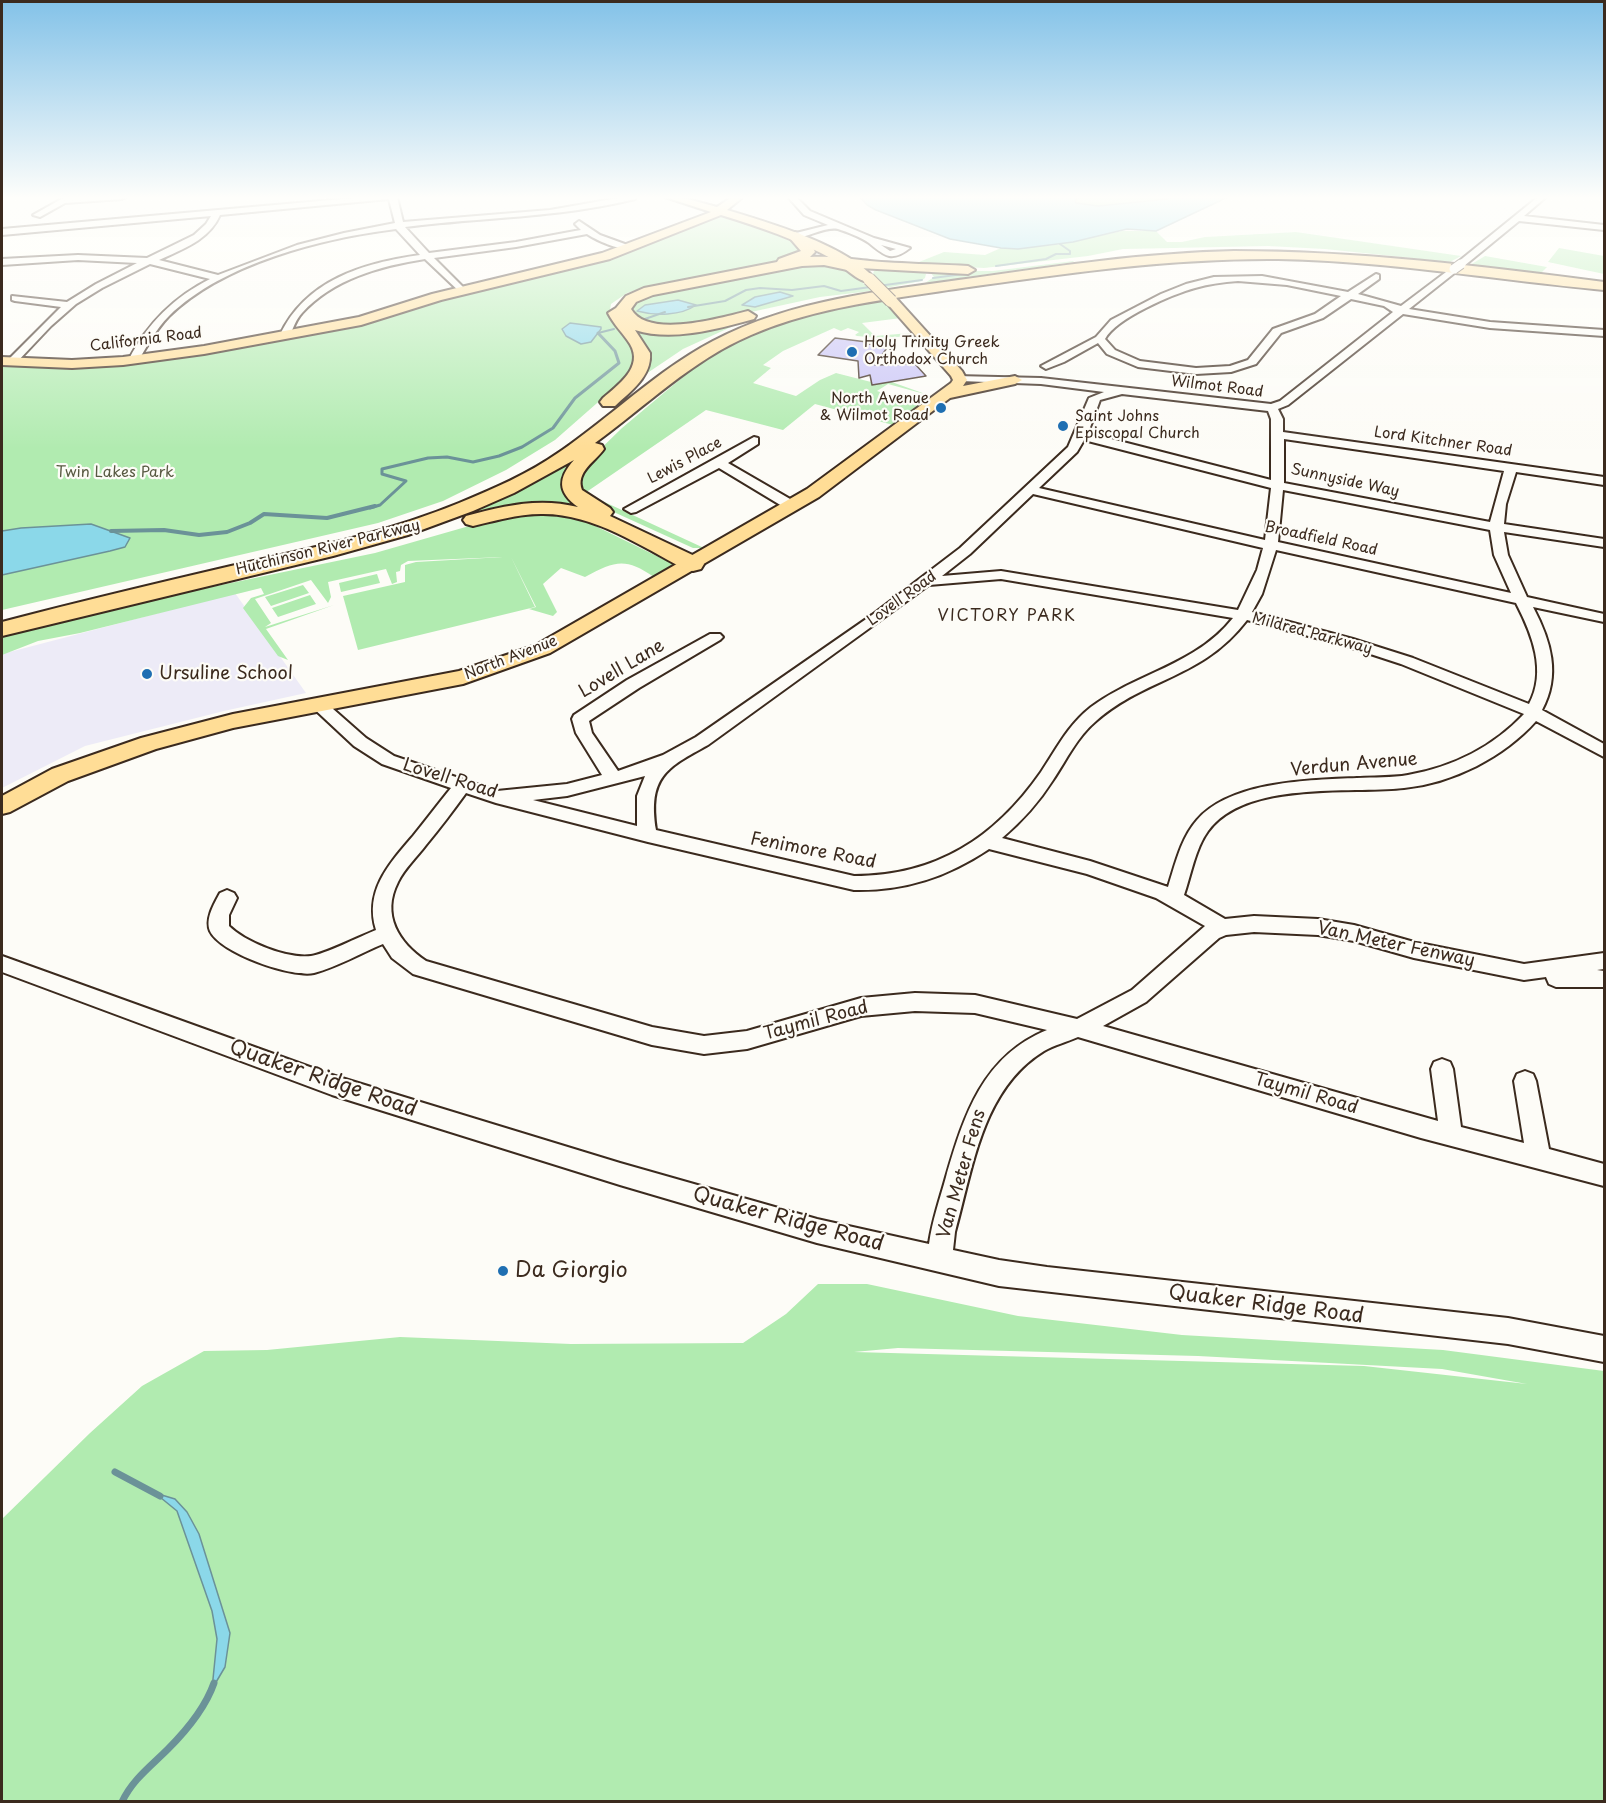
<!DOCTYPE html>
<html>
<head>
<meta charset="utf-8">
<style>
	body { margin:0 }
	#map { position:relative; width:1606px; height:1803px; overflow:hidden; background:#fdfcf7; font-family:"Playpen Sans",sans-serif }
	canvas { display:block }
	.frame { position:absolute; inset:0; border:3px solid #3b2a1e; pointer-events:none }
</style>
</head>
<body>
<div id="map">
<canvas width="1606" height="1803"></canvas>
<div class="frame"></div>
</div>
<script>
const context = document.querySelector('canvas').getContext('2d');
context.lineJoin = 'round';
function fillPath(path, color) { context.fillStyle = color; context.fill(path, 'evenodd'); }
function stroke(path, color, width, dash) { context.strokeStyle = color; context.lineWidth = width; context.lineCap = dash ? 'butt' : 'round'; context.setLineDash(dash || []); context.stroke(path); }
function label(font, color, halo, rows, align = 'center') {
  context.font = font + ' "Playpen Sans",sans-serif'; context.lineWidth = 4.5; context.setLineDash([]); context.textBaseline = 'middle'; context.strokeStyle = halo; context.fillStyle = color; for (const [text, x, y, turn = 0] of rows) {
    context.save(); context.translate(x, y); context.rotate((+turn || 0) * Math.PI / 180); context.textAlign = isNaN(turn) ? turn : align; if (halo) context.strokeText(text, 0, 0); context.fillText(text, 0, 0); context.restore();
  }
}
const built = new Path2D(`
	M235 593 306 693 224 711 85 746 2 788V654Z`);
const green = new Path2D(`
	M1079 197H1164L1169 199 1098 206 1075 203V200Z
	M726 216 746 222 797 244 802 248 801 253 794 258 645 287 627 293 611 304 609 316 631 344 637 357 633 368 621 382 555 440 506 470 443 501 378 523 2 610V365L93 367 158 360 516 282 612 257 719 217Z
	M1122 231H1156L1167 242H1182L1205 237 1296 232 1461 256 1450 262 1325 249 1268 246 1123 249 1088 256 984 268 914 264 944 252 985 255 1001 248 1056 245Z
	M1559 248 1604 256V274L1548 262Z
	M1485 256 1547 267 1541 273 1470 265Z
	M1073 261 1074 262 925 283 934 277 929 271H993Z
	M808 263C837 265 850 268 871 291L820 297 682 327 644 323 628 311 631 303 643 296Z
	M881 269 918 270 926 274 925 278 921 281 886 288 872 276 874 271Z
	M878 298 901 318 862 323 875 336 910 333 912 336 879 338 857 336 855 335 859 332 848 328 841 331 834 328 783 351 763 365 771 368 753 383 796 396 820 380 836 373 875 383 889 381 928 395 888 384 877 391 920 405 893 425 815 404 783 430 706 410 585 493 704 548H693L596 504 576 488 584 465 622 428 702 361 762 329 791 319Z
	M627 322 636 327 742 322 683 349 640 378 645 369Z
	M581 455 566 476 605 517 508 507 461 518 540 480Z
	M529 512 577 517 673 564 654 577C625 557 615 561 585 577L561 568 543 584 557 612 553 616 529 609 536 607 511 557 535 607 358 650 343 596 405 582V565L416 562 503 557 408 561 401 565 400 571 396 572 397 582 392 584 386 569 328 582 331 597 328 603 311 580 255 599 271 623 265 627 334 605 266 629 288 660 278 656 243 608 251 598 264 594 261 588 80 633 38 641 2 655V637L202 589 375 553 504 516Z
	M377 574 380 583 341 592 339 583Z
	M303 585 309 593 271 606 265 597Z
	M310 595 316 604 278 617 272 608Z
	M818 1284H867L1018 1316 1182 1335 1443 1350 1604 1371V1801H2V1519L90 1433 142 1386 204 1351 267 1350 400 1337 571 1344 743 1343 786 1314ZM898 1348 1198 1356 1442 1369 1527 1384 1364 1366 854 1352Z`);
const water = new Path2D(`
	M860 197H1079L1075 200 1076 203 1098 206 1168 199 1164 197H1228L1156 231 1127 229 1073 242 1018 249 1001 248 950 239 876 210 867 205Z
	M780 292 793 296 755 307 742 305 755 297Z
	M678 300 696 305C681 316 655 316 637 311L645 305Z
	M570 323 601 327V329L591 342 581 344 566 336 562 329Z
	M91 524 130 538 125 547 110 551 2 575V531L21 528Z
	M155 1493 175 1499 187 1512 199 1534 230 1633 225 1667 212 1689 217 1639 212 1611 177 1511Z`);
const streamFar3 = new Path2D(`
	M996 266 1046 259 1056 254H1070V251L1060 244
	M933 278 963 274
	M688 307 725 301 746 290 760 288 792 290 824 286 841 291 922 280
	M642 320 665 312
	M599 334 598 333 614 329`);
const streamFar2 = new Path2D(`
	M370 508 380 505 406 481 382 474V469L428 458 447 457 473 462 499 456 522 447 553 428 575 398 619 363 615 351 598 333`);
const streamFar1 = new Path2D(`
	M111 531 164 530 199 535 227 532 250 523 264 514 327 518 375 506`);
const stream = new Path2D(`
	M115 1472 160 1496
	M122 1802C132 1780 151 1766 168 1749 186 1731 206 1706 214 1683`);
const building = new Path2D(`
	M835 338 867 342 869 344 889 345 875 365 915 364 926 376 872 385 870 375 859 378 858 361 818 355Z`);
const minor = new Path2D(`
	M65 197H126L122 199 65 203 40 217 33 215Z
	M366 197H397L403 222 550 210 624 197H636L635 199C559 218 482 217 405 227L429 253 516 242 575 231 581 230 575 224 579 221 600 235 633 247C623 253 596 240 587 234L516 247 434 258 465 289V293L462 294 425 259C380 266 333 279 302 313 296 319 293 329 289 337H281L280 335C306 280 363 263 420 255L396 229C323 238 223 263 169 316 155 330 148 345 138 361L134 362 129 359C148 323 174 297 210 279L150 264 102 288 76 304 51 326 16 363 12 364 7 361 61 307 15 301 12 300V296L67 302 96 284 137 263 78 260 2 265V259L78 255 147 258 194 235 206 224 211 216 2 235V229ZM389 199 395 223 344 233 297 245 218 275 159 260C183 249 209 240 220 215Z
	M788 197H796L810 211 874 238 910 248C891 263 884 255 869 243 861 237 847 232 838 229 824 226 807 239 792 238V234L828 225 804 215ZM881 245 896 249 890 251Z
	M1538 197H1546L1524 216 1604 225V230L1519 221 1464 266H1458V262Z
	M1454 266 1457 267V271L1409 309 1490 322 1604 330V336L1490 328 1403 314 1288 405 1278 409 1283 419V432L1604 477V485L1516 472 1506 504 1504 524 1604 539V547L1504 532 1508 555 1527 597 1604 614V622L1533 607C1551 641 1561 675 1542 710L1604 744V757L1536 721C1504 757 1453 783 1404 788 1348 794 1246 780 1208 831 1195 849 1191 875 1184 895L1225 919 1254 916 1318 919 1354 925 1414 942 1524 964 1604 953V969L1597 970 1604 971V987H1556L1549 984 1546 977 1524 980 1414 958 1354 941 1318 935 1254 932 1226 935 1219 938 1146 1002 1103 1026 1438 1121 1431 1069 1434 1062 1442 1059 1450 1062 1453 1069 1461 1127 1524 1143 1514 1081 1517 1074 1525 1071 1533 1074 1536 1081 1549 1149 1604 1164V1186L1421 1138 1078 1037C1067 1042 1054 1045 1044 1051 982 1089 973 1168 955 1232L953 1250 999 1260 1047 1267 1508 1318 1604 1336V1362L1508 1344 999 1286 817 1243 620 1185 332 1095 2 972V956L332 1075 620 1163 817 1219 929 1244C932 1221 940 1199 946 1177 964 1115 983 1056 1047 1030L975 1013 915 1011 861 1016 747 1049 704 1054 652 1045 413 974 392 958 383 944C361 953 337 967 314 973 292 978 220 953 210 931 205 919 214 904 220 893L227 890 234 893 237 898 229 915V926C245 942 287 959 311 956 323 955 361 936 376 930 364 891 389 864 413 836 426 820 438 804 451 788L382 764 354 746 310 705 312 701H324L366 738 394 756 497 791 567 784 602 775 576 733 572 719 574 715 627 680 710 634H720L723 637 720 640 639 688 589 721 592 733 618 771 663 755 696 737 872 615 960 548 1068 447 1089 398 1104 392 1041 384 960 381 954 378 956 376 1041 378 1271 404 1280 401 1393 312 1384 306 1351 299 1323 318 1281 333 1256 364 1231 372 1196 374 1138 367 1107 354 1098 343 1064 362 1046 369 1041 366 1096 337 1111 320 1161 294 1186 284 1214 277 1262 276 1348 292 1376 274 1379 275V279L1358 294 1401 306ZM1238 281 1287 285 1341 296 1315 314 1273 329 1248 360 1230 366 1196 368 1140 361 1115 350 1105 339C1116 318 1173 294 1195 288 1209 284 1223 282 1238 281ZM1122 394 1268 411 1271 419V480L1088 433 1100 400ZM1284 439 1504 471 1490 522 1284 483ZM1084 440 1271 488 1265 540 1039 488 1077 452ZM1283 490 1490 530 1494 555 1511 593 1278 542ZM1033 494 1263 548 1257 570 1238 610 1001 571 942 576 970 554ZM1276 550 1516 603C1532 634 1547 671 1529 704L1413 658 1353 639 1252 612 1262 594ZM1001 579 1233 618C1196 665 1137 673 1091 707 1068 725 1057 748 1041 772 995 838 936 876 854 876L656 830C648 777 666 768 708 745L929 585ZM1247 620 1343 645 1401 664 1524 714C1493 747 1452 767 1408 775 1392 778 1374 777 1357 778 1309 780 1231 781 1197 820 1181 838 1175 865 1168 887L1090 861 1002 838C1022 821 1039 802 1053 780 1067 759 1077 737 1096 721 1146 677 1202 679 1247 620ZM645 776 637 796V826L533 800 567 796ZM466 793 496 803 648 842 854 890C905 891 947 877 989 849L1087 874 1156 898 1205 926 1132 990 1077 1019 975 995 915 993 861 998 747 1031 704 1036 652 1027 426 961C399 943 381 915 398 882 404 869 417 857 426 845 440 828 453 811 466 793Z
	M754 437 758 438V444L728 463 797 503 799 506 797 509H787L719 468 636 512 631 513 624 509Z`);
const major = new Path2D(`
	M665 197H680L717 207 732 197H743L727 210C770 223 846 245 875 279L873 282C861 285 844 267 834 260 798 240 760 227 721 215L610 259 441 300 361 325 204 354 123 365 72 368 2 365V357L72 360 123 357 204 346 359 317 432 294 602 253 711 212Z
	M891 297 896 298 962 371 967 380 963 386 1015 376 1022 380 1015 384 950 398 819 497 550 653 463 684 233 728 156 749 68 781 10 812 2 814V796L52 769 141 738 233 714 459 671 536 645 807 489 951 383 953 380 951 376 885 301Z`);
const highway = new Path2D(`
	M795 232C804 234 812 243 815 252L810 257C831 256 848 259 870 261 902 264 935 264 968 266L975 270 968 274 859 268 852 271 824 265 802 266 653 295 636 302 631 309C648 339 720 318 748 311L756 316 754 319C717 329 672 342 635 330L650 353C652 376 631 391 615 406H603L600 402 603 398C618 385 644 367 630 344 623 333 614 325 608 313L616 308 626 296 644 288 777 262 779 259 801 251 788 236Z
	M1234 251C1358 251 1481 266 1604 282V290C1496 280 1388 261 1278 259 1172 258 1067 273 962 288 891 299 818 306 751 335 692 360 646 406 595 443L602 445 604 449C596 461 575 472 582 490L610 508 613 512 610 516 701 559 704 564 701 569 693 571 685 569C640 546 593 513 541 514 517 514 495 521 473 526L466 524 463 520 466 516C503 506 539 497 578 507 557 492 558 478 574 460L514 493 473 511 408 535 333 556 2 636V622C78 602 154 584 231 566 308 549 386 533 459 503 493 489 528 474 558 453 611 417 656 371 713 341 791 300 880 291 966 279 1055 266 1144 253 1234 251Z`);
const minorBridge = new Path2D(`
	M1454 269 1461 264`);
const majorBridge = new Path2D(`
	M869 279 891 301`);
const markers = [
	[852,352,6,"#1f6fb2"],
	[941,408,6,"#1f6fb2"],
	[1063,426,6,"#1f6fb2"],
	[147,674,6,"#1f6fb2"],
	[503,1271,6,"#1f6fb2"]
];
const farStreetnames = [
	["California Road",146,340,-7],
	["Wilmot Road",1217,387,7],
	["Lord Kitchner Road",1443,442,8],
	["Lewis Place",685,461,-28],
	["Sunnyside Way",1345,481,12],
	["Broadfield Road",1321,539,12],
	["Hutchinson River Parkway",328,548,-14],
	["Lovell Road",902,599,-36],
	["Mildred Parkway",1312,634,15],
	["North Avenue",511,658,-21]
];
const farPoinames = [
	["Holy Trinity Greek",864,343],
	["Orthodox Church",864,360],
	["North Avenue",929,399,"right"],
	["& Wilmot Road",929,416,"right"],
	["Saint Johns",1075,417],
	["Episcopal Church",1075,434]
];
const farParknames = [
	["Twin Lakes Park",115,473]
];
const farNeighbourhoodnames = [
	["VICTORY PARK",1007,617]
];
const streetNames = [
	["Lovell Lane",622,669,-31],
	["Verdun Avenue",1354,765,-5],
	["Lovell Road",450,779,17],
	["Fenimore Road",813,851,11],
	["Van Meter Fenway",1396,945,12],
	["Taymil Road",816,1021,-15],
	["Taymil Road",1306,1094,16],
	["Van Meter Fens",962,1174,-74]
];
const poiNames = [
	["Ursuline School",159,674]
];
const nearStreetnames = [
	["Quaker Ridge Road",323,1079,19],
	["Quaker Ridge Road",788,1220,15],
	["Quaker Ridge Road",1266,1305,7]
];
const nearPoinames = [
	["Da Giorgio",515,1271]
];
fillPath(built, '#edebf7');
fillPath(green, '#b1ebb0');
fillPath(water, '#8bd8e9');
stroke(water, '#6b9298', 1.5);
stroke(streamFar3, '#6b9298', 2);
stroke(streamFar2, '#6b9298', 3);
stroke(streamFar1, '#6b9298', 4);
stroke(stream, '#6b9298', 7);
fillPath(building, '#c9c4f7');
stroke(building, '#3b2a1e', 1.5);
stroke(minor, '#3b2a1e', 4);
stroke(major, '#3b2a1e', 4);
stroke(highway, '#3b2a1e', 4);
fillPath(minor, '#fdfcf7');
fillPath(major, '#ffdd96');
fillPath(highway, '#ffdd96');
stroke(minorBridge, '#3b2a1e', 11, []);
stroke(majorBridge, '#3b2a1e', 14, []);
stroke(minorBridge, '#fdfcf7', 9);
stroke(majorBridge, '#ffdd96', 12);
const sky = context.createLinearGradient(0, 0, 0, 449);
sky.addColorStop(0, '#83c2e8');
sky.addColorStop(0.44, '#fefefb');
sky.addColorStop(1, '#fefefb00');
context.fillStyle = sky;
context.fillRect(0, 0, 1606, 449);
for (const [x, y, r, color] of markers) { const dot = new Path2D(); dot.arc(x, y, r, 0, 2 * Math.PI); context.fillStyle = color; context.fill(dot); stroke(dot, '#fdfcf7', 2); }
label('15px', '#3b2a1e', '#fdfcf7', farStreetnames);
label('15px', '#3b2a1e', '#fdfcf7', farPoinames, 'left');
label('15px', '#585a42', '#fdfcf7', farParknames);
context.letterSpacing = '1.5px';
label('16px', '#3b2a1e', '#fdfcf7', farNeighbourhoodnames);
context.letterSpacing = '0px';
label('18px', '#3b2a1e', '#fdfcf7', streetNames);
label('18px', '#3b2a1e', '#fdfcf7', poiNames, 'left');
label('21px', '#3b2a1e', '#fdfcf7', nearStreetnames);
label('21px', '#3b2a1e', '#fdfcf7', nearPoinames, 'left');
</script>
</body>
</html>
